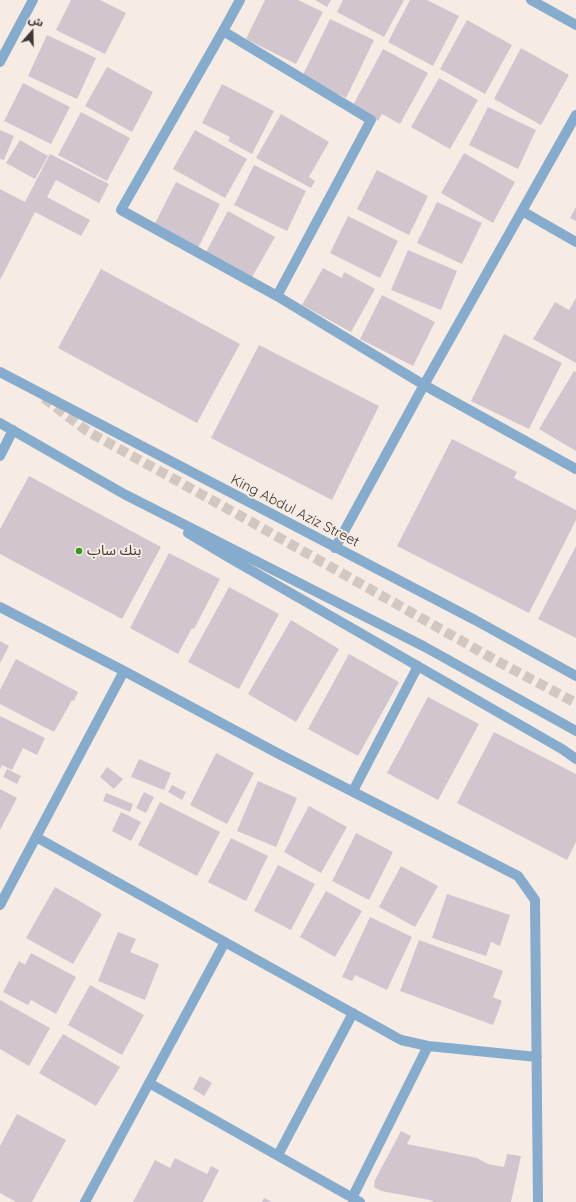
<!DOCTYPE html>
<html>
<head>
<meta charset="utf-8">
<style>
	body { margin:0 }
	#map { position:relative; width:576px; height:1202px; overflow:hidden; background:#f7ece3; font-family:Quicksand,"Noto Sans Arabic",sans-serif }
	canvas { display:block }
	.north { position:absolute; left:12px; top:12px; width:40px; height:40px; -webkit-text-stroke:3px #f7ece3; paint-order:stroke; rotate:20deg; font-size:11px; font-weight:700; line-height:16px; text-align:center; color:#3d3835 }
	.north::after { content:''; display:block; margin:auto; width:14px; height:18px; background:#3d3835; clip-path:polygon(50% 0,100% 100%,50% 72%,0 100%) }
</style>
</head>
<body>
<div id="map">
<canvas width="576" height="1202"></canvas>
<div class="north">ش</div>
</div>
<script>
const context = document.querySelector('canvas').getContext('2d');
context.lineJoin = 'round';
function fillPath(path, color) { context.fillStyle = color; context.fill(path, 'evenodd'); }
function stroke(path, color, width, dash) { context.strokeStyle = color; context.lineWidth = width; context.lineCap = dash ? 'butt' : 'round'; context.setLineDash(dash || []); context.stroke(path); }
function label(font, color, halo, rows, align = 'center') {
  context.font = font + ' Quicksand,"Noto Sans Arabic",sans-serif'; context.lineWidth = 4; context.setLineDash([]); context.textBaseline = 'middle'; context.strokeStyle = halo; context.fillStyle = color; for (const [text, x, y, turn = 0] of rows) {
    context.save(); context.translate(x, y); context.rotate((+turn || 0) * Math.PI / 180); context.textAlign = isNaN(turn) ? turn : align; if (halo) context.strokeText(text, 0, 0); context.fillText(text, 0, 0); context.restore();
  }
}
const building = new Path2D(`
	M71 0H100L126 13 105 54 56 30Z
	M265 0H298L323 12 296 64 246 39Z
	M315 0H331L327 7Z
	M343 0H404L384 37 337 12Z
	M410 0H427L459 16 433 66 388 42Z
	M330 19 374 40 346 98 302 77Z
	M467 20 512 45 485 94 440 69Z
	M47 35 96 58 77 99 28 76Z
	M521 48 569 75 541 125 494 99Z
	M383 49 428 73 400 124 382 114 378 121 352 107Z
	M107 67 153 92 132 132 85 106Z
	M439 78 478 100 450 149 411 127Z
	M23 83 70 107 51 144 4 121Z
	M222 84 274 111 252 154 228 141 230 137 202 123Z
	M488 107 536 130 518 169 469 145Z
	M81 112 130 138 107 181 58 155Z
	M281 114 329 142 309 177 315 181 311 188 256 158Z
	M0 130 14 136 4 160 0 159Z
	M195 130 247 159 225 198 173 169Z
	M20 140 48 156 35 179 6 163Z
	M464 153 515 182 493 223 441 193Z
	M50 154 109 184 99 203 56 180 47 197 90 220 81 236 35 212 0 280V189L25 202Z
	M254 165 306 191 287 231 234 205Z
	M377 170 428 196 409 235 357 209Z
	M176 182 220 204 198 248 154 225Z
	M437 202 482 223 462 264 417 243Z
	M576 207V221L570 218Z
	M228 211 275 237 252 277 206 252Z
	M348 216 398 241 380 278 330 253Z
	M408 250 457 271 441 310 391 290Z
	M323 268 342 278 344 272 375 289 351 332 302 305Z
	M101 269 240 344 197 423 58 348Z
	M382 295 435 322 413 366 360 339Z
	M576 298V363L533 339 555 302 569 310Z
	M504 334 562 363 529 429 471 401Z
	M259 345 379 406 332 500 211 438Z
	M574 371 576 372V451L539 429Z
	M452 439 517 472 514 478 576 510V520L529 613 397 546Z
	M29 476 161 547 122 619 0 554V529Z
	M576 546V638L538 619Z
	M169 553 220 579 194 629 192 628 178 654 130 628Z
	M229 587 279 614 239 689 188 662Z
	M291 620 339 649 296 722 248 694Z
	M0 641 9 646 0 663Z
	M349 654 399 682 358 756 308 729Z
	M16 659 78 692 74 701 72 700 54 732 0 704V690Z
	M428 697 479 724 438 800 387 773Z
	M0 716 45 738 37 755 23 748 12 770 2 765 0 769Z
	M494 732 576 774V842L567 860 457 803Z
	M216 753 254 773 227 824 190 805Z
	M139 759 171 773 164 790 131 777Z
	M107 767 123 779 114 789 100 777Z
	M7 769 21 776 17 784 3 777Z
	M258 781 297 798 276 847 237 831Z
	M172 785 186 792 182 800 168 792Z
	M0 789 17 798 0 830Z
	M144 792 154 797 146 813 136 808Z
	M106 793 133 804 130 812 103 801Z
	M160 802 220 832 197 876 138 845Z
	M309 806 347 827 321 873 284 852Z
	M121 812 141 822 131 841 112 831Z
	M356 833 393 852 369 900 332 881Z
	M231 838 268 856 246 901 208 882Z
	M278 865 315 884 291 930 254 911Z
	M401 866 438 886 415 927 379 907Z
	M55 887 102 914 73 964 26 938Z
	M326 891 362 911 335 957 300 937Z
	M447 894 510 915 500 946 491 942 486 956 432 938Z
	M370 917 412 937 387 990 355 975 352 981 342 977Z
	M118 932 136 939 130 952 159 964 145 1000 98 981Z
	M419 940 503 971 493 997 502 1001 493 1025 400 991Z
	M31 953 76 977 56 1014 31 1000 28 1005 3 992 19 961 25 965Z
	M90 985 144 1015 122 1055 68 1025Z
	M0 1000 50 1028 29 1066 0 1049Z
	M63 1034 120 1067 96 1106 39 1073Z
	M200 1076 212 1083 204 1096 193 1089Z
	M17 1114 66 1140 32 1202H16L0 1193V1146Z
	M401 1131 411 1136 407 1144 477 1158 488 1164 504 1167 507 1154 521 1156 511 1202H434L430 1200 381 1191 374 1187 375 1180Z
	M175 1158 207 1174 211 1166 219 1170 203 1202H133L155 1160 170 1168Z
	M264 1198 272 1202H262Z`);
const minorTunnel = new Path2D(`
	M44 398 87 431 255 524 497 661 576 703`);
const minor = new Path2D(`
	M240 0 223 31 121 210 277 296 424 385 576 469
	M531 0 576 25
	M223 31 371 120 277 296
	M0 62 33 0
	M522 211 576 242
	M0 372 475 620 576 676
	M0 423 124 494 425 647 576 731
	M0 456 13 430
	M188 533 228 557 562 749 576 759
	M335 548 424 385 576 115
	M0 607 124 671 279 754 518 876 535 900 538 1202
	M353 791 418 666
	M36 837 401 1040 428 1046 537 1057
	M0 905 124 671
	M149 1083 360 1202
	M278 1155 353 1013
	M352 1198 428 1046
	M85 1202 225 942`);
const markers = [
	[79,551,4,"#37981b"]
];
const streetNames = [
	["King Abdul Aziz Street",295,511,27]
];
const poiNames = [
	["بنك ساب",87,551]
];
fillPath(building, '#d1c6ce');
stroke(minorTunnel, '#d2c8c0', 10, [10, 5]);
stroke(minor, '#85accc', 10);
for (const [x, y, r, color] of markers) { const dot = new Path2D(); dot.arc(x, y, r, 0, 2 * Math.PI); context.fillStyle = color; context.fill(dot); stroke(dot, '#f7ece3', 1.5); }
label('14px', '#3d3835', '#f7ece3', streetNames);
label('14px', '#3d3835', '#f7ece3', poiNames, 'left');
</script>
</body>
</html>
